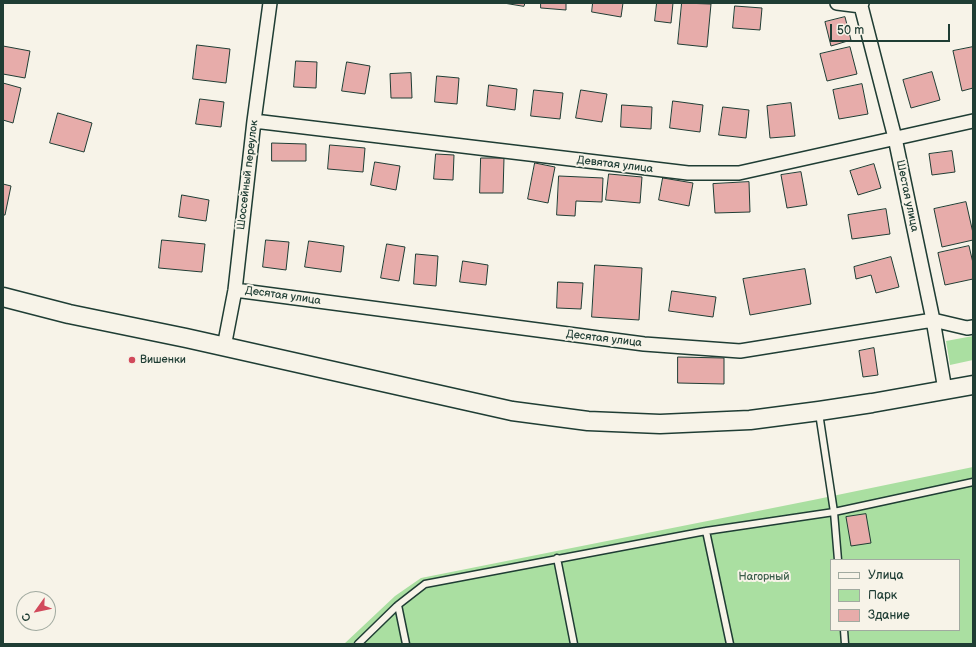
<!DOCTYPE html>
<html>
<head>
<meta charset="utf-8">
<style>
	body { margin:0 }
	#map { position:relative; width:976px; height:647px; overflow:hidden; background:#f7f3e8; font-family:"Balsamiq Sans",sans-serif }
	canvas { display:block }
	.frame { position:absolute; inset:0; border:4px solid #1f3d34; pointer-events:none }
	.legend { position:absolute; left:830px; top:559px; width:130px; height:72px; box-sizing:border-box; background:#f7f3e8; border:1px solid #a1aaa0; margin:0; padding:5px 7px; list-style:none; font-size:12px; color:#1f3d34 }
	.legend li { display:flex; align-items:center; gap:8px; height:20px }
	.legend b { width:20px; border:1px solid #a1aaa0 }
	.north { position:absolute; left:16px; top:591px; width:40px; height:40px; box-sizing:border-box; background:#f7f3e8; border:1px solid #a1aaa0; border-radius:50%; rotate:237deg; font-size:11px; font-weight:700; line-height:16px; text-align:center; color:#1f3d34 }
	.north::after { content:''; display:block; margin:auto; width:14px; height:18px; background:#d1495b; clip-path:polygon(50% 0,100% 100%,50% 72%,0 100%) }
	.scale { position:absolute; left:830px; top:24px; width:120px; height:18px; box-sizing:border-box; border:2px solid #1f3d34; border-top:0; padding-left:5px; font-size:12px; line-height:14px; white-space:nowrap; color:#1f3d34; -webkit-text-stroke:3px #f7f3e8; paint-order:stroke }
</style>
</head>
<body>
<div id="map">
<canvas width="976" height="647"></canvas>
<div class="frame"></div>
<ul class="legend">
<li><b style="height:5px;background:#f7f3e8"></b>Улица</li>
<li><b style="height:11px;background:#aadfa1"></b>Парк</li>
<li><b style="height:11px;background:#e7acaa"></b>Здание</li>
</ul>
<div class="north">С</div>
<div class="scale">50 m</div>
</div>
<script>
const context = document.querySelector('canvas').getContext('2d');
context.lineJoin = 'round';
function fillPath(path, color) { context.fillStyle = color; context.fill(path, 'evenodd'); }
function stroke(path, color, width, dash) { context.strokeStyle = color; context.lineWidth = width; context.lineCap = dash ? 'butt' : 'round'; context.setLineDash(dash || []); context.stroke(path); }
function label(font, color, halo, rows, align = 'center') {
  context.font = font + ' "Balsamiq Sans",sans-serif'; context.lineWidth = 4; context.setLineDash([]); context.textBaseline = 'middle'; context.strokeStyle = halo; context.fillStyle = color; for (const [text, x, y, turn = 0] of rows) {
    context.save(); context.translate(x, y); context.rotate((+turn || 0) * Math.PI / 180); context.textAlign = isNaN(turn) ? turn : align; if (halo) context.strokeText(text, 0, 0); context.fillText(text, 0, 0); context.restore();
  }
}
const green = new Path2D(`
	M973 336V360L950 365 946 341Z
	M973 467V644H344L395 596 421 578 813 500ZM831 560H959V630H831Z`);
const building = new Path2D(`
	M504 3H525L524 6Z
	M541 3H566V10L541 8Z
	M593 3H623L621 17 592 12Z
	M657 3H673L671 23 655 21Z
	M682 3 711 4 707 47 678 44Z
	M735 6 762 8 760 30 733 28Z
	M845 17 851 40 831 46 825 22Z
	M197 45 230 49 226 83 193 79Z
	M3 46 30 51 25 78 3 74Z
	M850 47 857 74 827 81 820 54Z
	M973 47V88L962 91 953 51Z
	M296 61 317 62 316 88 294 87Z
	M347 62 370 66 365 94 342 91Z
	M932 72 940 100 911 108 903 80Z
	M411 73 412 98H391L390 74Z
	M437 76 459 78 457 104 435 102Z
	M3 83 21 88 13 123 3 120Z
	M862 84 868 114 839 119 833 90Z
	M489 85 517 89 515 110 487 106Z
	M534 90 563 93 560 119 531 116Z
	M581 90 607 94 602 122 576 118Z
	M200 99 224 102 221 127 196 124Z
	M673 101 703 105 700 132 670 128Z
	M791 103 795 136 770 138 767 106Z
	M622 105 652 107 651 129 621 127Z
	M723 107 749 110 746 138 719 135Z
	M58 113 92 123 84 152 50 143Z
	M272 143 306 144V161H272Z
	M330 145 365 148 363 172 328 169Z
	M952 151 955 172 932 175 929 154Z
	M436 154 454 155 453 180 434 179Z
	M481 158H504L503 193H480Z
	M375 162 400 166 396 190 371 185Z
	M535 163 555 167 548 203 528 199Z
	M874 164 881 188 858 195 850 171Z
	M801 172 807 205 787 208 781 175Z
	M609 174 642 177 640 203 606 200Z
	M559 176 603 178 602 202 576 201 575 216 557 215Z
	M663 178 693 183 689 206 659 200Z
	M749 182 750 212 715 213 713 184Z
	M3 184 11 186 5 215H3Z
	M182 195 209 200 206 221 179 217Z
	M966 202 973 233V240L942 247 934 209Z
	M886 209 890 234 852 239 848 215Z
	M162 240 205 244 202 272 159 268Z
	M266 240 289 242 286 270 263 267Z
	M309 241 344 246 341 272 305 267Z
	M387 244 405 247 399 281 381 278Z
	M969 246 973 263V279L945 285 938 253Z
	M416 254 438 256 436 286 414 284Z
	M891 257 899 287 876 293 871 275 856 279 854 267Z
	M463 261 488 265 486 285 460 282Z
	M595 265 642 268 639 320 592 317Z
	M805 269 811 304 750 315 743 279Z
	M558 282 583 283 581 309 557 308Z
	M672 291 716 297 713 317 669 311Z
	M874 348 878 375 863 377 859 351Z
	M678 357 724 358V384L678 383Z
	M866 514 871 543 851 546 846 517Z`);
const service = new Path2D(`
	M706 531 730 644
	M557 558 574 644
	M838 560 834 512 973 482
	M398 605 406 644
	M844 630 845 644
	M358 644 398 605 425 584 706 531 834 512 819 413`);
const minor = new Path2D(`
	M837 3 861 6
	M862 3 861 6 895 138 933 320 945 390
	M254 121 688 173H739L973 121
	M235 290 644 344 740 351 933 320 967 328 973 327
	M224 347 235 290 254 121 270 3`);
const secondary = new Path2D(`
	M3 297 69 314 186 338 512 411 588 421 660 424 750 420 819 411 872 403 973 385`);
const markers = [
	[132,360,4,"#d1495b"]
];
const streetNames = [
	["Девятая улица",615,165,7],
	["Шоссейный переулок",248,175,-83],
	["Шестая улица",907,196,78],
	["Десятая улица",283,296,8],
	["Десятая улица",604,339,7]
];
const poiNames = [
	["Вишенки",140,360]
];
const parkNames = [
	["Нагорный",764,577]
];
fillPath(green, '#aadfa1');
fillPath(building, '#e7acaa');
stroke(building, '#1f3d34', 1);
stroke(service, '#1f3d34', 9);
stroke(minor, '#1f3d34', 16);
stroke(secondary, '#1f3d34', 21);
stroke(service, '#f7f3e8', 6);
stroke(minor, '#f7f3e8', 13);
stroke(secondary, '#f7f3e8', 18);
for (const [x, y, r, color] of markers) { const dot = new Path2D(); dot.arc(x, y, r, 0, 2 * Math.PI); context.fillStyle = color; context.fill(dot); stroke(dot, '#f7f3e8', 1.5); }
label('11px', '#1f3d34', '#f7f3e8', streetNames);
label('11px', '#1f3d34', '#f7f3e8', poiNames, 'left');
label('11px', '#3b5d4a', '#f7f3e8', parkNames);
</script>
</body>
</html>
